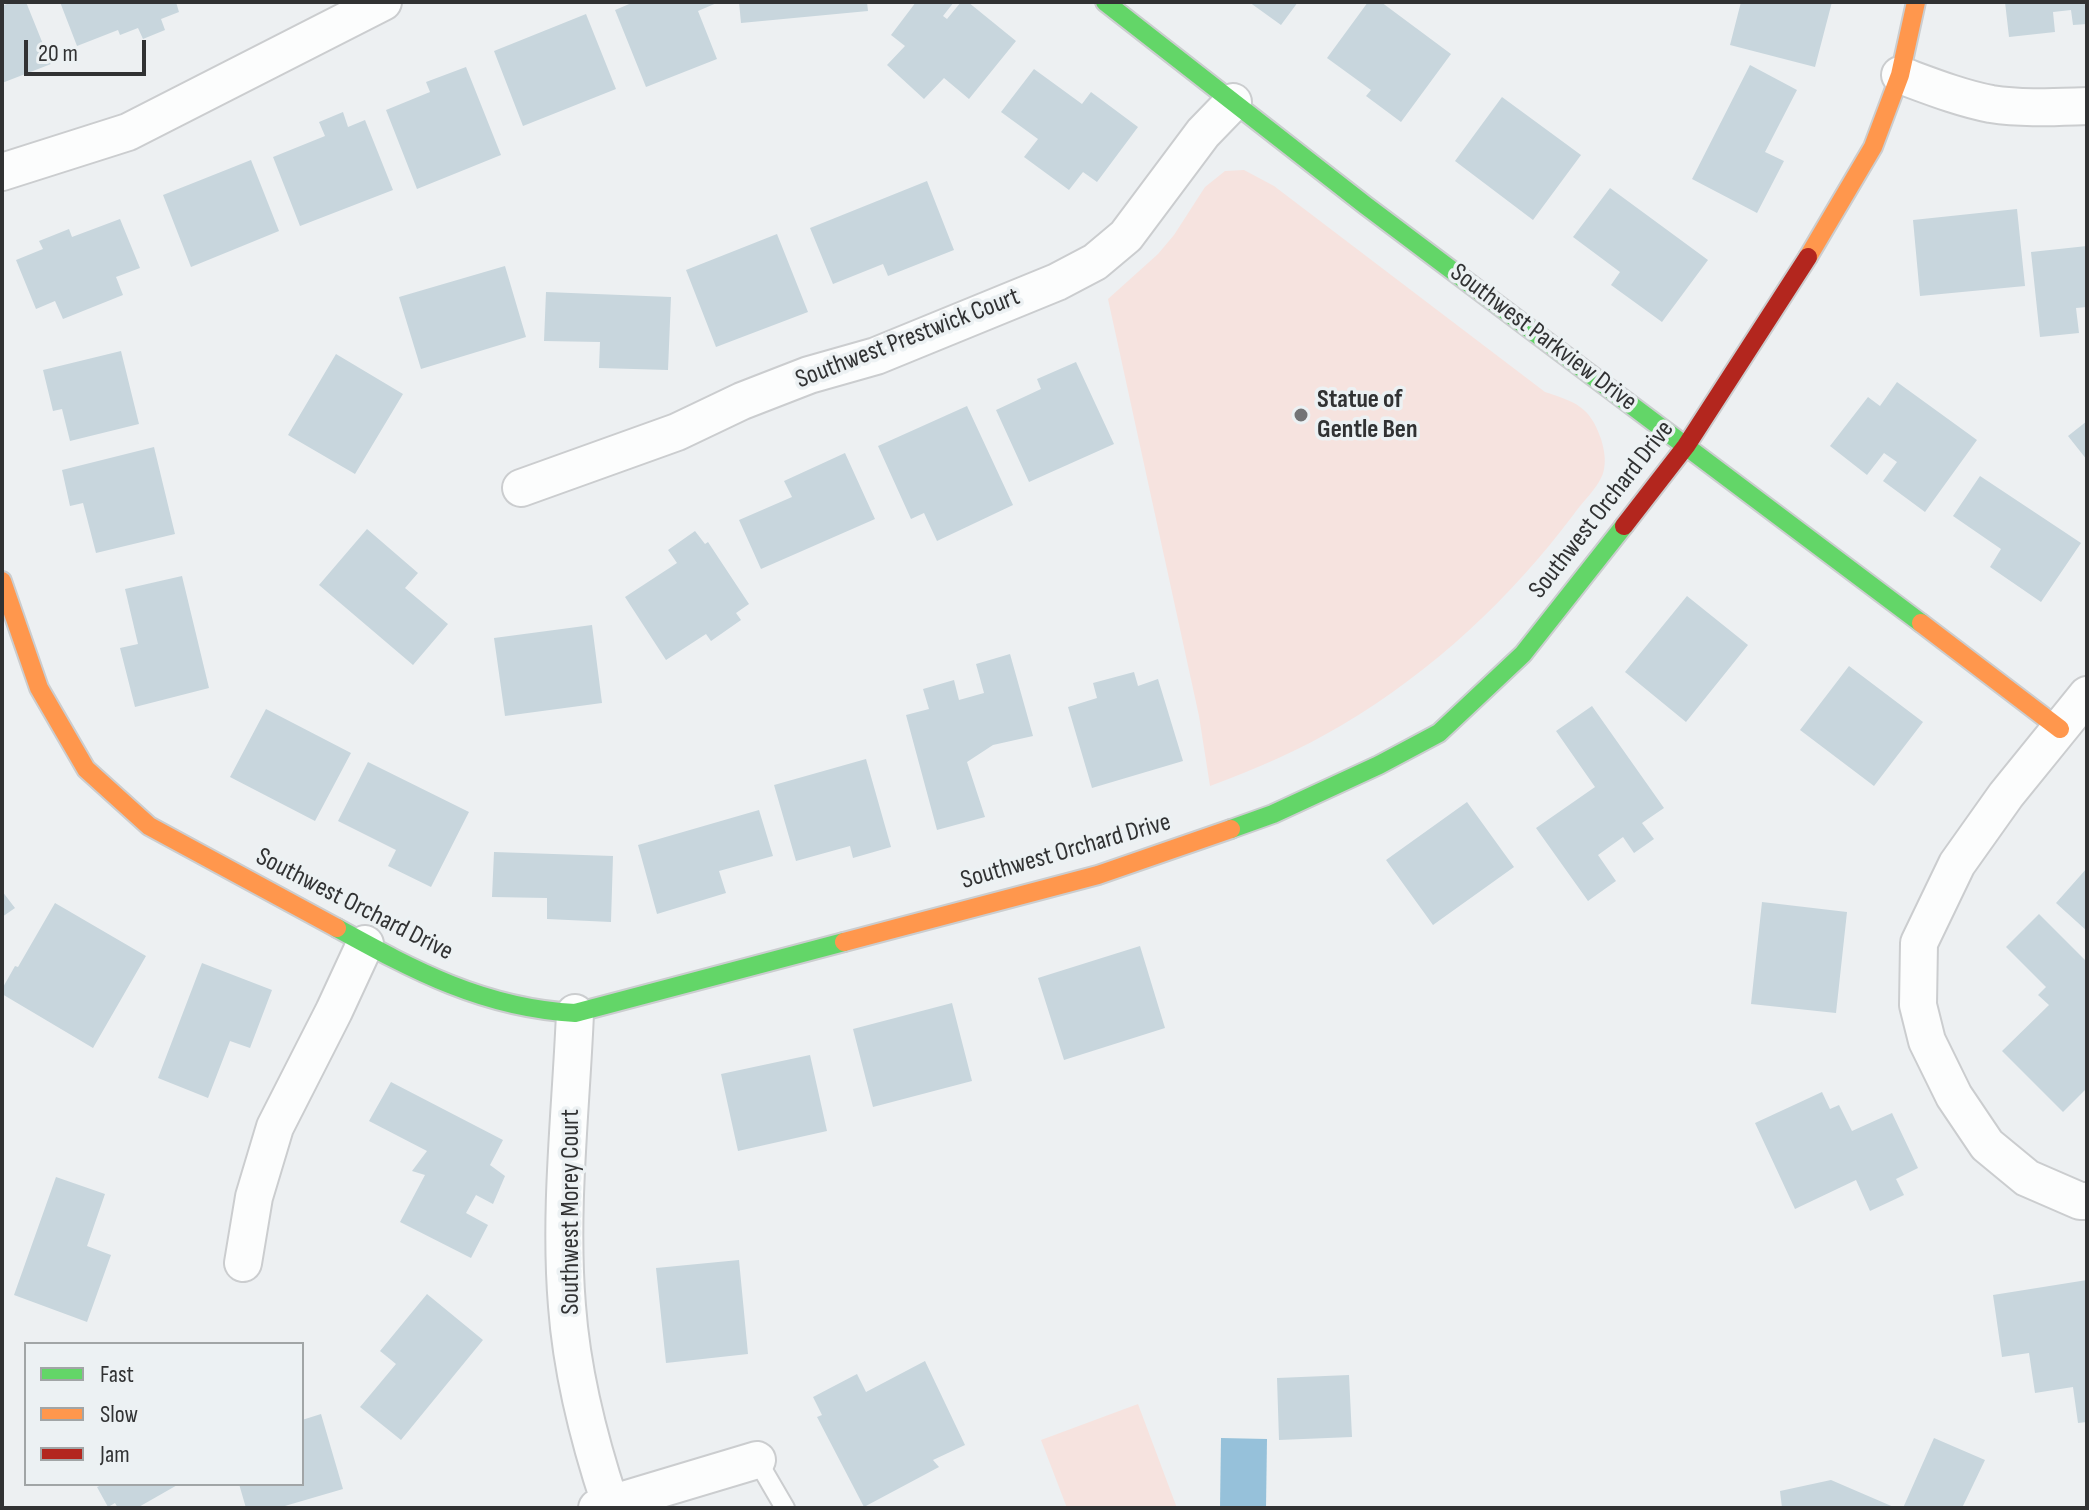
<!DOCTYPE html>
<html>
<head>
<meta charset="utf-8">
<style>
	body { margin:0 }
	#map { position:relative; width:2089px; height:1510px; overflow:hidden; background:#edf0f2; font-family:"Sofia Sans Condensed",sans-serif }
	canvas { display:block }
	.frame { position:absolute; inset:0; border:4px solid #313233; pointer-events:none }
	.legend { position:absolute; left:24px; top:1342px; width:280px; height:144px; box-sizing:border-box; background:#ecf1f3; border:2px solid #a1a5a6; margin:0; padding:10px 14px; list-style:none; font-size:24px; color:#313233 }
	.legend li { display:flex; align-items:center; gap:16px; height:40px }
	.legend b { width:40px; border:2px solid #a1a5a6 }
	.scale { position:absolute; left:24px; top:40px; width:122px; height:36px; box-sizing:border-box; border:4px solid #313233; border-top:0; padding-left:10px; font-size:24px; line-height:28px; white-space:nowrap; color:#313233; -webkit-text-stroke:6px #ecf1f3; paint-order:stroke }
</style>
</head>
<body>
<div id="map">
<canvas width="2089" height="1510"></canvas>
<div class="frame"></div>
<ul class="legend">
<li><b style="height:10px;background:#63d668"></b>Fast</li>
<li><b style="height:10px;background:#ff974d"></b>Slow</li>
<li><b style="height:10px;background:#b3261e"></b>Jam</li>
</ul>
<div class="scale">20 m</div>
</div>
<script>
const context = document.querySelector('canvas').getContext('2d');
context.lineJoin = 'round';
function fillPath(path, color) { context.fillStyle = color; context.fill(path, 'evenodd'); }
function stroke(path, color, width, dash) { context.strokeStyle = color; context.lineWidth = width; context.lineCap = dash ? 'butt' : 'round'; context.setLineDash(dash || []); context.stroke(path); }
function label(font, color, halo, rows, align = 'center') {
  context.font = font + ' "Sofia Sans Condensed",sans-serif'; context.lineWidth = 7; context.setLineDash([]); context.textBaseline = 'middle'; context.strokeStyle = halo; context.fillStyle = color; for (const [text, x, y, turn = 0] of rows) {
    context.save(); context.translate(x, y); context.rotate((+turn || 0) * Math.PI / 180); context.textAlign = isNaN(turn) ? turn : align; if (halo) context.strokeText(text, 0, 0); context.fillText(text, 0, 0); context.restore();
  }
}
const green = new Path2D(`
	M1244 170 1274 186 1545 392C1575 402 1590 406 1601 439 1604 449 1606 459 1604 469 1602 484 1583 501 1574 514 1511 598 1433 671 1342 725 1300 750 1256 769 1210 786L1199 716 1108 299 1158 254 1174 235 1205 187 1225 171Z
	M1138 1404 1177 1508H1067L1041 1440Z`);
const water = new Path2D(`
	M1221 1438 1267 1439 1266 1508H1220Z`);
const building = new Path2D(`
	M12 2H26L51 64 2 83V6Z
	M60 2H176L179 12 161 19 165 30 143 39 138 28 120 35 118 30 77 46Z
	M634 2H719L698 11 717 59 646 87 615 10Z
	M739 2H867L868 11 741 23Z
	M916 2H954L943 16 947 19 961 2H968L1016 41 969 99 944 78 924 99 887 65 905 46 891 35Z
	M1249 2H1298L1281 25Z
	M1368 2H1381L1451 54 1401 122 1366 96 1371 90 1327 58Z
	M1741 2H1832L1815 67 1730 45Z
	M2005 2H2087V24L2073 25 2071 10 2053 12 2055 32 2009 37Z
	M586 14 616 89 523 126 494 51Z
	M1750 65 1797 90 1765 152 1784 161 1757 213 1692 179Z
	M466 67 501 155 417 189 386 110 430 92 426 82Z
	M1034 69 1082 104 1091 92 1138 127 1097 182 1083 172 1069 190 1024 157 1038 139 1001 112Z
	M1502 97 1581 155 1533 220 1455 161Z
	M343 112 348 127 365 120 393 190 300 226 273 157 325 136 319 122Z
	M251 160 279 231 191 267 163 195Z
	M927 181 954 250 888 276 883 264 833 284 810 228Z
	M1610 188 1708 260 1662 322 1611 285 1620 272 1573 237Z
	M2017 209 2025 286 1920 296 1913 220Z
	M120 219 140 268 116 277 123 295 63 319 55 301 36 309 16 260 43 249 39 241 69 229 72 237Z
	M777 234 808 312 716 347 686 270Z
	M2087 246V307L2076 308 2079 333 2040 337 2031 252Z
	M505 266 526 337 421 369 399 297Z
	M546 292 671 297 668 370 599 368 600 342 544 341Z
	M121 351 139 424 70 441 62 409 53 411 43 370Z
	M336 354 403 394 355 474 288 435Z
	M1076 362 1114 444 1029 482 996 410 1041 389 1037 379Z
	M1897 382 1977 440 1925 512 1883 481 1897 462 1884 453 1867 475 1830 446 1868 397 1880 406Z
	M967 406 1013 505 937 541 924 513 911 519 878 446Z
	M2087 421V460L2068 436Z
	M154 447 175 534 96 553 83 503 70 506 62 470Z
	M845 453 875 519 761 569 739 520 792 497 784 481Z
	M1980 476 2081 543 2041 602 1990 567 2001 549 1953 516Z
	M367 529 418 573 405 588 448 624 413 665 319 585Z
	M695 531 705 544 708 542 749 604 736 613 741 620 711 641 706 634 666 660 625 597 677 563 668 550Z
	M182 576 209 688 135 707 120 648 138 644 125 589Z
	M1687 596 1748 645 1686 722 1625 672Z
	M592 625 602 703 505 716 494 638Z
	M1010 654 1033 736 993 745 967 762 985 817 937 830 906 715 929 709 923 689 954 680 959 700 984 693 976 664Z
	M1849 666 1923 722 1874 786 1800 730Z
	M1134 672 1138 686 1158 679 1183 761 1092 788 1068 707 1097 698 1093 683Z
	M1592 706 1664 808 1642 823 1654 839 1634 853 1623 837 1598 855 1616 881 1588 901 1536 828 1595 787 1556 731Z
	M266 709 351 753 315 821 230 777Z
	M866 759 891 847 853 858 850 846 796 861 774 785Z
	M368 762 469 812 431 887 388 866 396 850 338 821Z
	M1467 802 1514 867 1433 925 1386 860Z
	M759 810 773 856 719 871 726 893 657 914 638 845Z
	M494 852 613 856 611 922 547 919V898L492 897Z
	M2087 868V931L2056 903Z
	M2 891 15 908 2 917Z
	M1762 902 1847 912 1836 1013 1751 1004Z
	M55 903 146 956 93 1048 2 994V989L15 966 18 967Z
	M2039 914 2087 962V1088L2063 1112 2002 1051 2049 1005 2038 995 2046 987 2006 947Z
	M1140 946 1165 1028 1064 1060 1038 978Z
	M202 963 272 990 250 1048 230 1041 208 1098 158 1078Z
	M952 1003 972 1081 873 1107 853 1029Z
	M810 1055 827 1131 738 1151 721 1074Z
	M391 1082 503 1140 490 1165 505 1176 493 1204 476 1195 466 1213 488 1225 471 1258 400 1222 425 1175 412 1171 427 1151 369 1121Z
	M1822 1092 1830 1109 1839 1105 1852 1131 1892 1113 1918 1168 1896 1179 1904 1195 1870 1211 1856 1180 1795 1209 1755 1123Z
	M56 1177 105 1194 87 1246 111 1255 87 1322 14 1295Z
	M739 1260 748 1354 666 1363 656 1268Z
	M2087 1280V1422L2078 1423 2073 1387 2035 1393 2029 1353 2002 1357 1993 1295Z
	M427 1294 483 1340 401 1440 360 1407 396 1364 380 1351Z
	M925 1361 965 1445 933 1460 939 1467 864 1507 817 1417 822 1415 813 1397 857 1374 866 1392Z
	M1349 1375 1352 1437 1279 1440 1277 1378Z
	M321 1414 343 1489 278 1508H246L239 1484H302V1420Z
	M1934 1438 1985 1460 1962 1508H1903Z
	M1831 1480 1896 1508H1782L1780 1491Z
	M104 1484H179L137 1508H118L115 1503 108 1507 97 1487Z`);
const lane = new Path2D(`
	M757 1460 785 1508`);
const street = new Path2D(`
	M1900 75C1930 86 1960 98 1991 104 2023 109 2055 107 2087 106
	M2 172 128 132 383 2
	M521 488 677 432 742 401 809 375 876 356 1057 282 1095 262 1126 236 1203 133 1233 102
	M2087 695 2006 795 1957 864 1919 943 1918 1005 1927 1041 1954 1096 1987 1145 2027 1178 2080 1201H2087
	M575 1013C571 1110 559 1209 567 1306 572 1373 589 1440 610 1503
	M243 1263 254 1197 275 1127 334 1011 365 944
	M597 1508 757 1460`);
const fast = new Path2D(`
	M1105 2 1365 205 1921 623
	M1231 829 1273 814 1379 765 1439 733 1523 654 1624 526
	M337 928C415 971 484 1008 575 1013L844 942`);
const slow = new Path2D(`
	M1808 257 1873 147 1900 75 1916 2
	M2 581 39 688 86 769 149 826 337 928
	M1921 623 2060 729
	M844 942 1098 875 1231 829`);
const jam = new Path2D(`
	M1624 526 1686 446 1808 257`);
const markers = [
	[1301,415,8,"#737476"]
];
const streetNames = [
	["Southwest Parkview Drive",1543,338,37],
	["Southwest Prestwick Court",908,339,-21],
	["Southwest Orchard Drive",1602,510,-52],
	["Southwest Orchard Drive",1066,852,-16],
	["Southwest Orchard Drive",354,905,27],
	["Southwest Morey Court",571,1212,-90]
];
const poiNames = [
	["Statue of",1317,400],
	["Gentle Ben",1317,430]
];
fillPath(green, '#f6e3df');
fillPath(water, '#96c1da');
fillPath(building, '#c8d6dd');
stroke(lane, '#cbcdcf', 22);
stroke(street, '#cbcdcf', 40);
stroke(fast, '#cbcdcf', 22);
stroke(slow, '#cbcdcf', 22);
stroke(jam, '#cbcdcf', 22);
stroke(lane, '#fcfdfd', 18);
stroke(street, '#fcfdfd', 36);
stroke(fast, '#63d668', 18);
stroke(slow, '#ff974d', 18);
stroke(jam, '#b3261e', 18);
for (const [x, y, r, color] of markers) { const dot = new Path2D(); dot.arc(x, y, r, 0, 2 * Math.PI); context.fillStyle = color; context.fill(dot); stroke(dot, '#ecf1f3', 3); }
label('26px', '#313233', '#ecf1f3', streetNames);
label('bold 26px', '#313233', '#ecf1f3', poiNames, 'left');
</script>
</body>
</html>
